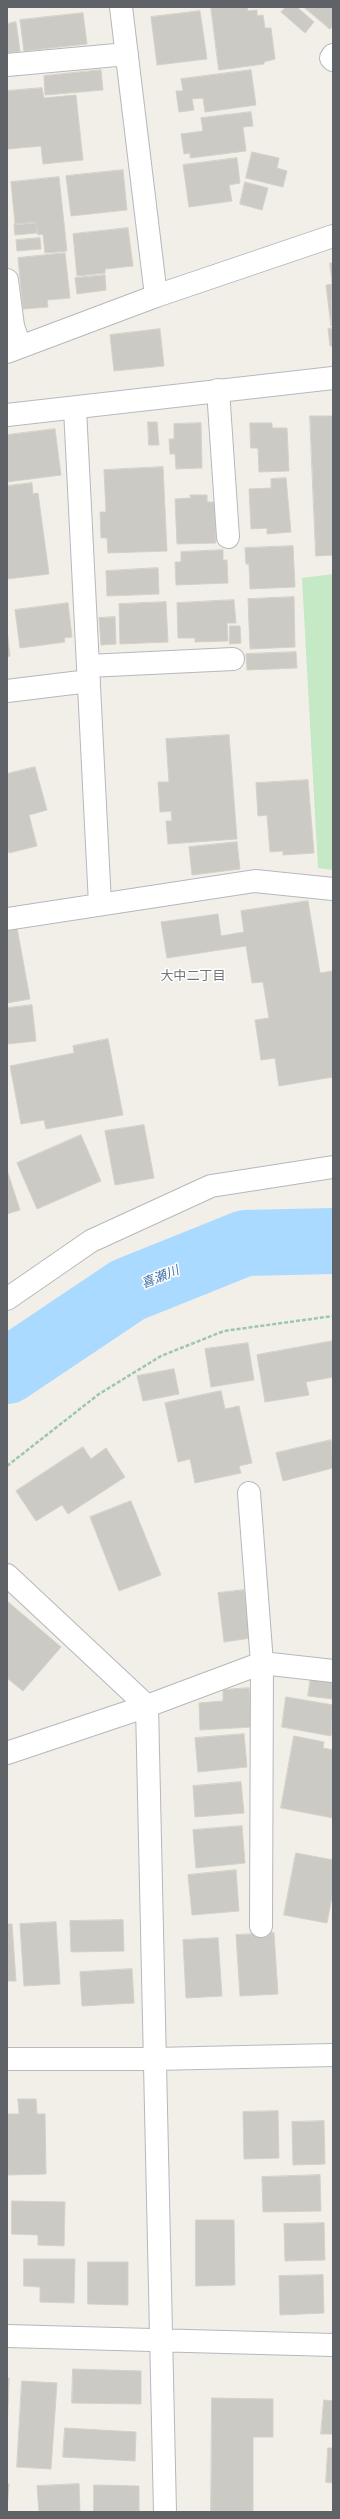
<!DOCTYPE html>
<html>
<head>
<meta charset="utf-8">
<style>
	body { margin:0 }
	#map { position:relative; width:340px; height:2519px; overflow:hidden; background:#f1efe8; font-family:Barlow,sans-serif }
	canvas { display:block }
	.frame { position:absolute; inset:0; border:8px solid #5f6368; pointer-events:none }
</style>
</head>
<body>
<div id="map">
<canvas width="340" height="2519"></canvas>
<div class="frame"></div>
</div>
<script>
const context = document.querySelector('canvas').getContext('2d');
context.lineJoin = 'round';
function fillPath(path, color) { context.fillStyle = color; context.fill(path, 'evenodd'); }
function stroke(path, color, width, dash) { context.strokeStyle = color; context.lineWidth = width; context.lineCap = dash ? 'butt' : 'round'; context.setLineDash(dash || []); context.stroke(path); }
function label(font, color, halo, rows, align = 'center') {
  context.font = font + ' Barlow,"Noto Sans JP",sans-serif'; context.lineWidth = 3; context.setLineDash([]); context.textBaseline = 'middle'; context.strokeStyle = halo; context.fillStyle = color; for (const [text, x, y, turn = 0] of rows) {
    context.save(); context.translate(x, y); context.rotate((+turn || 0) * Math.PI / 180); context.textAlign = isNaN(turn) ? turn : align; if (halo) context.strokeText(text, 0, 0); context.fillText(text, 0, 0); context.restore();
  }
}
const green = new Path2D(`
	M333 574V870L318 868 302 578Z`);
const river = new Path2D(`
	M7 1371 128 1290 245 1243 333 1241`);
const building = new Path2D(`
	M211 7H247L248 11 257 10V16L263 15 265 28H271L275 59 264 62V64L219 70Z
	M286 7H297L314 22 305 33 281 12Z
	M304 7H333V26L330 29Z
	M200 11 207 59 157 65 151 17Z
	M83 13 87 44 24 51 20 20Z
	M16 22 20 51 7 53V24Z
	M101 70 103 90 45 95 44 76Z
	M251 70 256 105 205 112 203 98 192 99 194 110 179 112 176 91H183L181 79Z
	M42 88 44 98 76 95 83 160 43 164 41 146 8 149 7 91Z
	M251 112 253 126 243 127 246 151 190 158V153L184 154 181 134 203 131 201 118Z
	M252 152 279 158 277 168 287 171 283 187 246 178Z
	M237 158 240 183 229 185 232 201 189 207 183 165Z
	M123 170 127 210 71 216 66 176Z
	M59 177 67 251 45 253 43 234 38 235 36 222 15 224 11 182Z
	M245 182 268 188 262 210 240 204Z
	M36 223 37 233 15 235 14 225Z
	M128 228 133 266 105 269V273L77 276 73 234Z
	M40 238 41 249 17 251 16 240Z
	M65 253 70 298 47 300 48 307 23 309 18 258Z
	M330 263H333L331 326 326 285 332 284Z
	M105 275 106 290 77 294 75 278Z
	M333 328V346H330L328 329Z
	M160 329 164 366 114 371 110 335Z
	M310 416H333V555L316 556Z
	M148 422H157L159 445H149Z
	M201 423 202 468 176 469 175 454H170L169 439H174V424Z
	M250 423H272V428H287L289 471 259 472 258 448H251Z
	M55 429 61 475 7 482V435Z
	M163 467 167 551 108 553 107 538H101L100 512H106L104 470Z
	M286 478 291 532 267 534V528L251 529 249 489 271 488V479Z
	M32 483 33 494 38 493 49 574 7 579V486Z
	M190 495H207V502H214L216 543 177 544 175 499 191 498Z
	M293 546 295 587 250 589 249 564H246L245 548Z
	M223 550V560H227L228 583 176 585 175 562H181V552Z
	M158 568 159 594 107 596 106 571Z
	M294 597 295 647 250 649 248 599Z
	M234 600 236 623H227L228 641 195 642V638H178L177 603Z
	M166 602 168 642 120 644 119 604Z
	M68 603 72 637 64 638 65 642 20 648 15 610Z
	M115 617 116 644 101 645 99 618Z
	M230 626H240L241 643 230 644Z
	M7 630 10 656 7 657Z
	M296 652 297 668 247 670 246 654Z
	M229 735 237 839 168 844 166 821H172L171 811 160 812 158 782H169L166 739Z
	M35 767 47 810 29 815 37 846 9 853 7 844V774Z
	M308 780 314 853 283 855V851L270 852 267 815 258 816 256 783Z
	M237 842 240 869 192 875 189 847Z
	M308 901 320 973 333 971V1077L279 1086 275 1058 261 1060 255 1020 269 1018 263 982 252 983 246 946 167 958 161 922 218 914 221 936 244 932 241 911Z
	M16 922 30 999 7 1003V924Z
	M32 1005 36 1041 7 1044V1008Z
	M108 1039 123 1115 46 1129 44 1120 21 1124 10 1066 74 1053 73 1046Z
	M144 1125 154 1178 115 1185 105 1131Z
	M81 1135 101 1181 37 1209 17 1163Z
	M7 1170 20 1210 7 1214Z
	M333 1341V1377L306 1382 309 1395 265 1402 257 1355Z
	M248 1343 254 1380 211 1387 205 1349Z
	M174 1369 179 1394 143 1401 137 1376Z
	M221 1391 225 1409 239 1406 252 1463 239 1466 241 1473 195 1483 190 1459 178 1462 165 1403Z
	M331 1440 333 1468 283 1481 276 1453Z
	M83 1447 91 1459 106 1448 125 1477 68 1514 62 1505 36 1521 16 1491Z
	M131 1501 161 1575 119 1591 90 1517Z
	M244 1590 251 1638 224 1642 218 1593Z
	M7 1601 61 1647 23 1691 7 1678Z
	M311 1676 333 1679V1699L308 1696Z
	M249 1688 252 1727 200 1730 199 1703 223 1701V1690Z
	M286 1697 333 1705 331 1736 282 1727Z
	M244 1734 247 1767 198 1772 195 1738Z
	M294 1736 324 1742 323 1748 333 1750V1818L281 1808Z
	M241 1782 244 1813 195 1817 193 1786Z
	M242 1826 245 1863 196 1868 193 1830Z
	M296 1853 333 1860V1891L327 1923 284 1915Z
	M236 1870 239 1911 192 1915 188 1875Z
	M123 1920 124 1951 71 1952 70 1921Z
	M56 1922 60 1984 24 1986 20 1924Z
	M7 1924H12L16 1981H7Z
	M274 1933 278 1994 240 1996 236 1935Z
	M218 1938 222 1996 186 1998 183 1940Z
	M132 1969 134 2003 82 2006 80 1972Z
	M18 2099H36L37 2114H45L46 2174 7 2175V2114H19Z
	M278 2111 279 2158 244 2159 243 2112Z
	M324 2121 325 2164 293 2165 292 2122Z
	M320 2175 321 2211 263 2212 262 2177Z
	M12 2201 65 2202 64 2246 38 2245V2235L12 2234Z
	M196 2220H234L235 2285 196 2286Z
	M324 2223 325 2260 285 2261 284 2224Z
	M24 2259H75L74 2303 40 2302V2287L24 2286Z
	M88 2262H128V2305L88 2304Z
	M323 2275 324 2313 280 2315 279 2276Z
	M73 2369 141 2371V2404L72 2403Z
	M7 2378H9L7 2434Z
	M22 2381 57 2383 51 2469 17 2467Z
	M212 2398 273 2399V2437H253V2512H211Z
	M324 2400 333 2401V2434H321Z
	M65 2428 136 2432 135 2461 63 2457Z
	M328 2448H333V2483L326 2482Z
	M7 2484H9L7 2510Z
	M79 2484 80 2512H39L37 2486Z
	M94 2485 139 2486V2512H94Z`);
const path = new Path2D(`
	M7 1466 99 1394 161 1356 224 1331 333 1316`);
const street = new Path2D(`
	M121 7 156 296
	M333 55 331 58 333 60
	M7 65 127 54
	M7 280 13 326 20 347
	M7 352 156 296 333 236
	M218 390 228 537
	M75 409 100 904
	M88 666 233 659
	M7 691 89 681
	M7 919 255 881 333 889
	M7 1299 91 1241 211 1186 333 1167
	M249 1493 262 1663 261 1926
	M7 1575 147 1706 165 2512
	M7 1753 147 1706 262 1663 333 1671
	M7 2336 333 2345`);
const secondary = new Path2D(`
	M7 415 333 378
	M7 2059H155L333 2055`);
const neighbourhoodNames = [
	["大中二丁目",193,976]
];
const waterNames = [
	["喜瀬川",160,1277,-22]
];
fillPath(green, '#c5e8c5');
stroke(river, '#aadaff', 66);
fillPath(building, '#cccac5');
stroke(building, '#d6d1c6', 1);
stroke(street, '#b5b8bc', 24);
stroke(secondary, '#b6babf', 24);
stroke(path, '#9cc7a9', 2.5, [4, 2]);
stroke(street, '#fff', 22);
stroke(secondary, '#fff', 22);
label('13px', '#70757a', '#fff', neighbourhoodNames);
label('italic 13px', '#4174aa', '#fff', waterNames);
</script>
</body>
</html>
